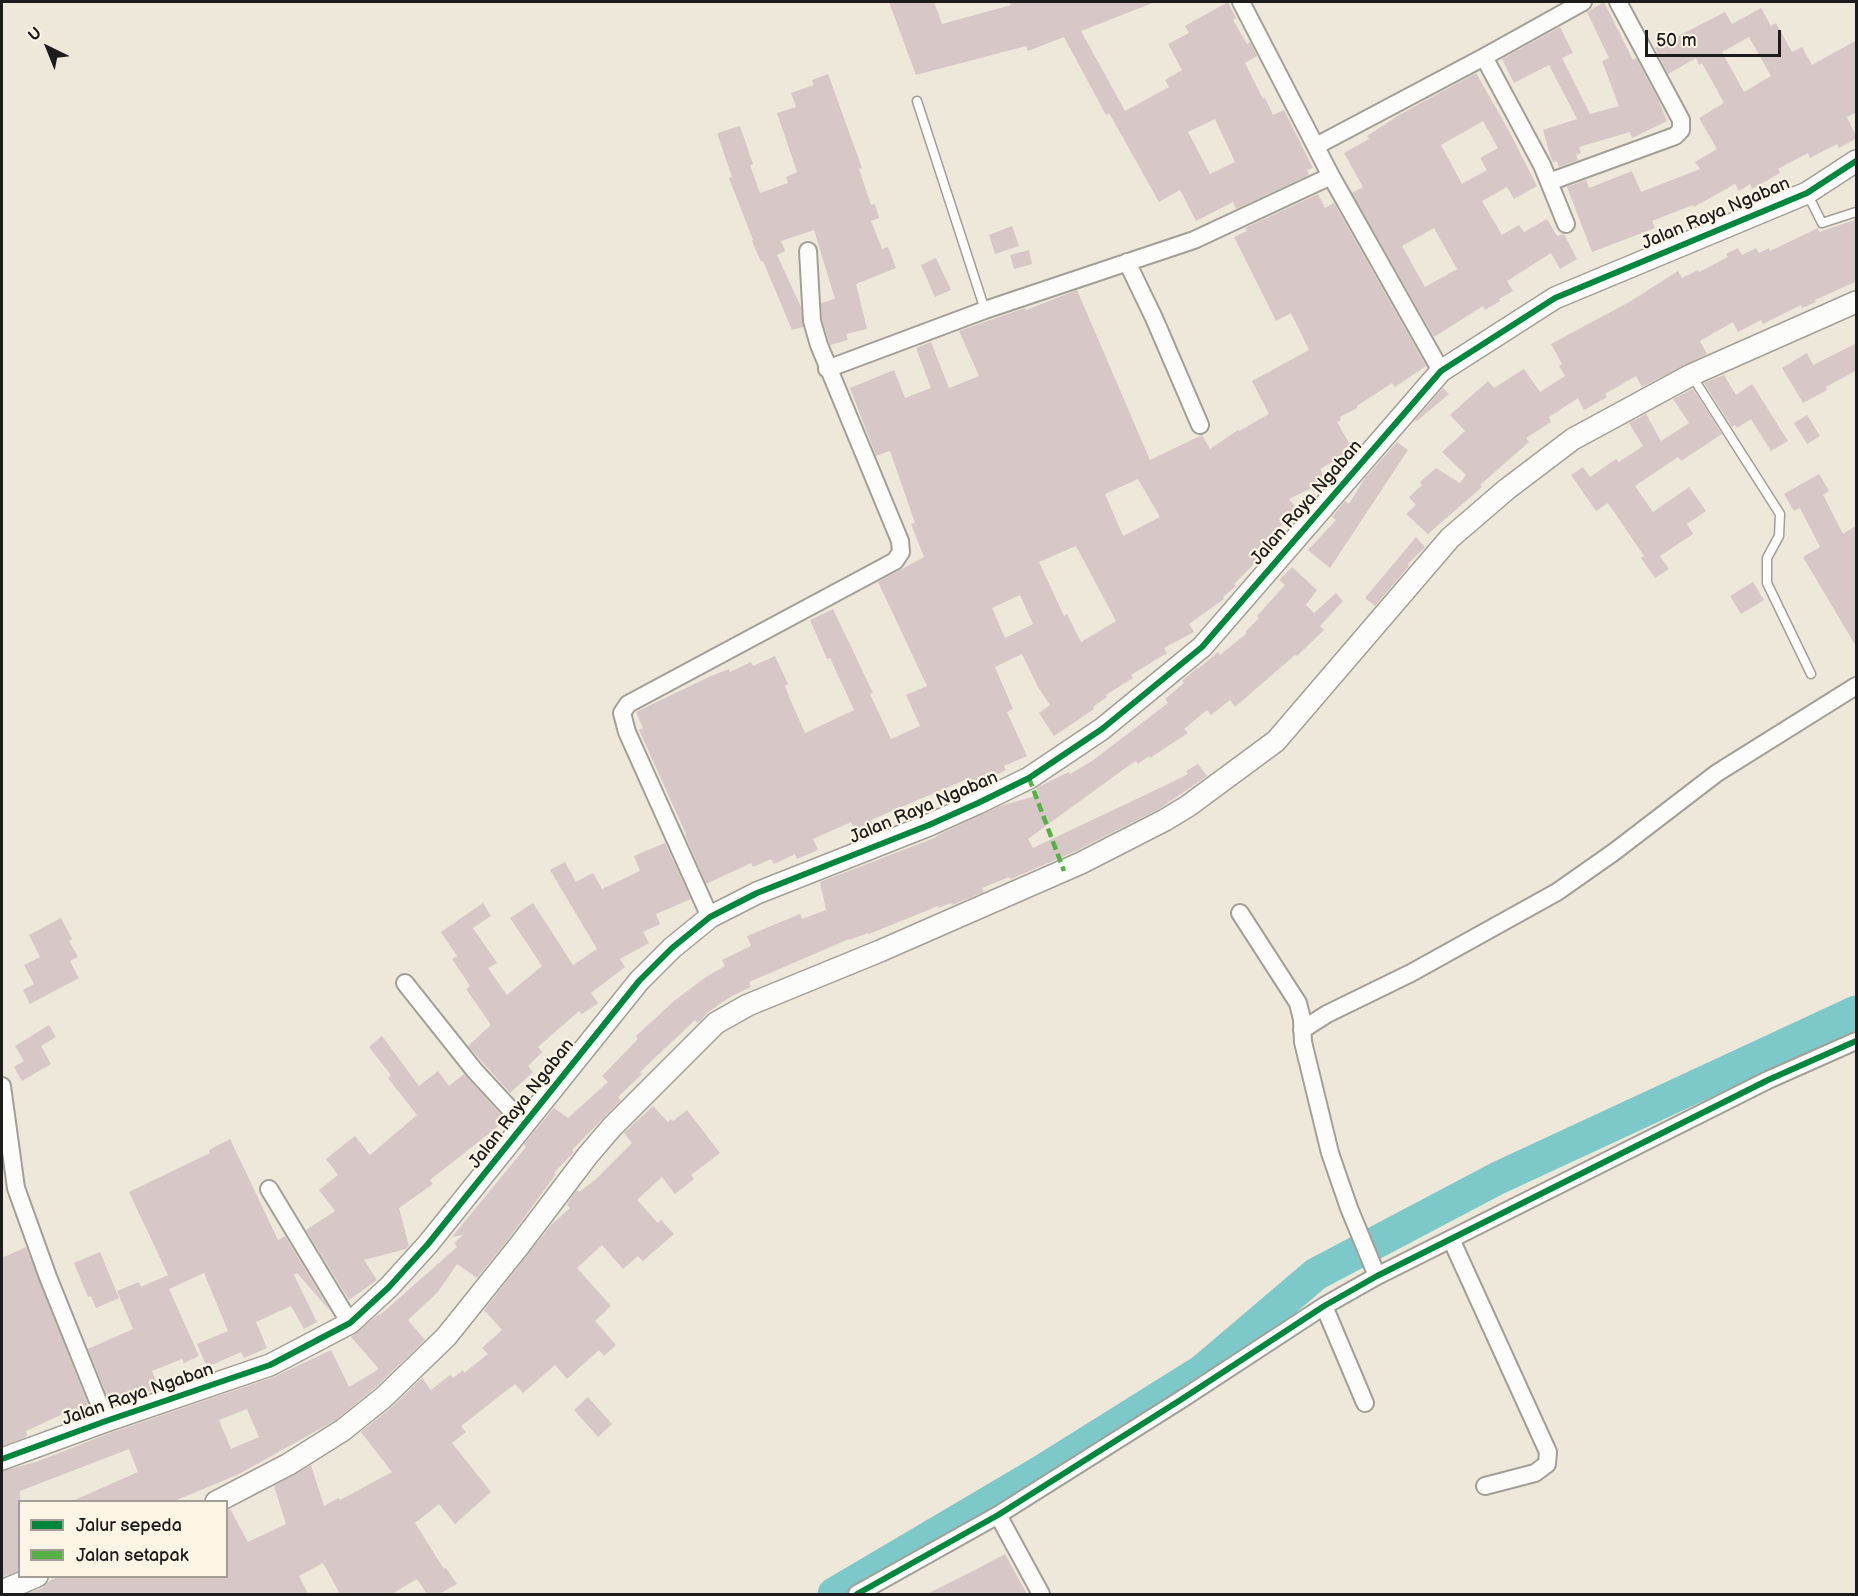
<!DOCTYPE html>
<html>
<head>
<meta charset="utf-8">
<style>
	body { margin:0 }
	#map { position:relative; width:1858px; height:1596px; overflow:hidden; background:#eee8db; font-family:"Balsamiq Sans",sans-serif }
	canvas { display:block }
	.frame { position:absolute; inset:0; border:3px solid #1c1c1c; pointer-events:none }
	.legend { position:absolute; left:18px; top:1500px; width:210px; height:78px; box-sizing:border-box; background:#fcf5e5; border:2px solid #a29e95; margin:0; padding:8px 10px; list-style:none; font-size:18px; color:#1c1c1c }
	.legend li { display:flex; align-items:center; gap:12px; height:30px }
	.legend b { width:30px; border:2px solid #a29e95 }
	.north { position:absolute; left:18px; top:18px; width:60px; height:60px; -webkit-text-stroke:4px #fcf5e5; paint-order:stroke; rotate:317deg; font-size:16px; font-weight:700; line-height:24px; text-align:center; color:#1c1c1c }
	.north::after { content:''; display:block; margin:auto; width:21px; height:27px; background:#1c1c1c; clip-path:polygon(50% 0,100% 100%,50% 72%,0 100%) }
	.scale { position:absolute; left:1645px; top:30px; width:136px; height:27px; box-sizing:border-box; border:3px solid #1c1c1c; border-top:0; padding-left:8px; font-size:18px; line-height:21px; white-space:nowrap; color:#1c1c1c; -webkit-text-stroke:4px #fcf5e5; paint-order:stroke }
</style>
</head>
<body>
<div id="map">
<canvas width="1858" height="1596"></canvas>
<div class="frame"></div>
<ul class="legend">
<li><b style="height:8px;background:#00873e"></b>Jalur sepeda</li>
<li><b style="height:8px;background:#55b145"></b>Jalan setapak</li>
</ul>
<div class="north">U</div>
<div class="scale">50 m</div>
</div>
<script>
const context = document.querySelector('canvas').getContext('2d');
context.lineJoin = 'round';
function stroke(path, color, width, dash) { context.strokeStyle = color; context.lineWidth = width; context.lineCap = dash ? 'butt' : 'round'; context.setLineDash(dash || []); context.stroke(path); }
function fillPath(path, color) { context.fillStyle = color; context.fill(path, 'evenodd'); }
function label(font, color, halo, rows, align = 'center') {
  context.font = font + ' "Balsamiq Sans",sans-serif'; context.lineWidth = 4.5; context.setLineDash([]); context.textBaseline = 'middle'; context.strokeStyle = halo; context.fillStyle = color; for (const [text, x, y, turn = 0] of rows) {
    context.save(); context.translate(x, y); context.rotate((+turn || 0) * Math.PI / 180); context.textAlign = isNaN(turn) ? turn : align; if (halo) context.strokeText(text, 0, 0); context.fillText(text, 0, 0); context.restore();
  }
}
const river = new Path2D(`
	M834 1594 1039 1473 1202 1371 1316 1274 1498 1178 1856 1012`);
const building = new Path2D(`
	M889 2H934L942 24 1011 5 1009 2H1155L1081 31 1125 111 1169 87 1165 80 1182 70 1168 44 1189 33 1185 26 1228 2 1236 18 1233 20 1247 44 1250 42 1257 56 1245 63 1263 99 1265 98 1273 115 1284 110 1313 168 1307 170 1309 175 1236 209 1233 202 1196 221 1180 190 1159 202 1109 113 1106 115 1064 37 1028 51 1026 46 916 75ZM1215 119 1235 162 1210 174 1188 132Z
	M1604 2 1633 60 1636 58 1658 99 1667 121 1632 138 1630 132 1579 147 1581 153 1576 155 1578 160 1559 167 1557 161 1553 162 1550 155 1543 130 1577 119 1549 65 1514 83 1502 59 1560 27 1573 53 1562 58 1590 114 1619 106 1602 61 1609 58 1587 12Z
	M1761 8 1771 26 1776 23 1792 52 1802 47 1812 65 1857 40V112L1847 117 1857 138 1839 148 1837 144 1810 158 1808 153 1778 169 1780 173 1752 189 1750 184 1739 191 1735 184 1694 207 1693 205 1652 221 1655 228 1592 252 1567 187 1586 180 1589 188 1632 171 1641 192 1700 169 1695 162 1717 149 1699 118 1724 103 1702 63 1699 65 1696 58 1668 74 1655 48 1725 12 1732 24ZM1749 37 1771 76 1744 92 1722 52Z
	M1476 73 1508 129 1537 186 1514 199 1507 187 1482 201 1502 235 1519 225 1524 232 1547 219 1557 236 1564 234 1577 259 1560 269 1551 253 1507 281 1513 291 1499 299 1500 301 1485 310 1483 306 1434 337 1352 193 1363 187 1344 153 1369 139 1367 136 1399 115ZM1483 121 1498 148 1480 158 1487 170 1462 184 1441 145ZM1434 228 1457 269 1425 287 1402 246Z
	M828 74 862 168 859 169 871 205 875 204 879 218 871 221 882 249 888 247 896 268 856 284 867 329 846 334 848 340 830 345 822 319 821 303 835 299 814 230 781 241 785 251 777 255 801 307 803 327 792 330 763 261 761 262 752 241 753 240 729 178 732 177 717 133 740 126 753 164 750 165 760 193 788 183 786 177 797 172 777 113 796 107 791 93 814 85 812 80Z
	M1318 194 1325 208 1334 203 1426 366 1395 387 1392 383 1357 406V408L1340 417 1341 420 1337 422 1353 450 1320 469 1326 481 1289 499 1299 511 1270 535 1275 543 1234 584 1236 586 1223 597 1224 599 1189 624 1194 632 1164 648 1167 653 1131 675 1133 678 1106 695 1107 697 1093 707 1094 709 1054 736 1039 713 1050 705 1038 687 1022 654 995 667 1013 709 1007 712 1027 756 1004 766 1006 770 971 788 967 779 871 820 876 832 859 839 851 822 813 839 818 850 797 859 795 854 774 864 771 859 753 867 751 863 706 884 685 835 686 834 639 730 643 728 636 712 711 676 729 669 730 672 751 662 753 666 775 656 788 684 785 686 790 699 805 733 854 710 830 658 827 659 810 620 833 609 873 693 870 694 891 739 920 726 906 695 927 686 878 582 924 557 911 524 915 523 890 451 876 456 850 388 894 370 905 398 931 388 916 348 931 342 949 388 979 376 959 331 1025 308 1026 310 1077 290 1150 460 1202 435 1210 449 1238 430 1239 431 1269 414 1252 381 1309 350 1291 313 1276 321 1234 237 1247 231 1245 228ZM1138 479 1160 517 1123 536 1105 494ZM1076 546 1116 621 1081 642 1067 614 1064 616 1039 562ZM1020 595 1033 624 1005 638 992 608Z
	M1857 219V281L1815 300 1816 302 1802 308 1801 305 1763 324 1761 320 1738 332 1733 322 1700 341 1707 354 1642 387 1636 376 1605 394 1607 397 1584 410 1578 398 1549 417 1551 422 1526 438 1529 442 1480 485 1482 487 1428 534 1406 514 1416 505 1409 497 1422 485 1420 482 1436 468 1460 483 1466 475 1442 452 1465 431 1450 415 1488 381 1494 388 1524 369 1540 392 1565 376 1559 366 1562 364 1551 344 1631 301 1678 271 1682 278 1698 270 1699 272 1728 257 1726 254 1738 248 1742 255 1756 248 1759 253 1769 248 1770 251 1818 228 1819 232Z
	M1012 226 1019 246 995 254 989 235Z
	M1029 250 1032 264 1014 269 1010 255Z
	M936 258 951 290 935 297 921 265Z
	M1857 343V370L1826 387 1827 390 1803 403 1782 368 1807 353 1813 365Z
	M1724 375 1736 395 1752 384 1788 441 1771 451 1751 419 1737 428 1735 425 1732 427 1704 383Z
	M1443 388 1449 394 1417 421 1415 420Z
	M1693 389 1722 434 1681 461 1678 457 1635 486 1653 512 1689 487 1706 511 1687 524 1693 534 1660 556 1669 569 1655 578 1641 558 1644 556 1608 503 1596 511 1571 475 1583 467 1590 477 1616 459 1619 462 1643 446 1629 423 1646 414 1661 441 1689 423 1673 399Z
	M1807 415 1820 436 1807 444 1794 423Z
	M1397 442 1408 450 1330 568 1308 550 1336 520 1332 517 1345 501 1349 504 1365 478Z
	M1819 474 1829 491 1823 495 1843 534 1857 525V648L1803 557 1820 547 1800 508 1794 511 1784 494Z
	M1416 537 1425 547 1408 564 1409 566 1375 606 1365 598Z
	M1292 567 1317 590 1306 605 1314 613 1336 593 1343 601 1320 626 1324 630 1297 656 1295 655 1235 707 1230 700 1211 715 1207 710 1184 729 1188 733 1150 758 1149 756 1138 764 1136 761 1124 769 1028 839 1033 848 1164 786 1188 774 1186 771 1198 764 1207 776 1159 809 1076 851 1011 879 1009 877 982 888 984 892 952 905 951 903 939 908 938 906 869 934 868 933 849 940V939L749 982 751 987 732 996 708 1012 698 1023 695 1020 640 1072 642 1074 618 1097 621 1100 572 1150 574 1152 554 1173 556 1174 507 1241 477 1278 457 1264 438 1292 408 1320 425 1340 376 1387 336 1420 239 1474 172 1502H70L138 1472 129 1449 20 1491V1570L2 1577V1471L36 1462 110 1433 274 1377 331 1350 349 1387 379 1369 351 1337 379 1314 380 1315 457 1247 454 1243 463 1235 452 1237 526 1147 524 1144 554 1108 568 1118 608 1082 602 1076 638 1039 636 1036 674 1001 706 977 725 966 722 960 751 946 747 936 800 914 802 919 826 910 820 882 937 837 936 836 1000 806 1039 795 1036 788 1038 787 1069 772 1070 774 1092 761 1168 703 1165 699 1184 683 1182 681 1197 668 1198 669 1218 652 1220 655 1247 633 1245 632 1259 618 1257 616 1285 585 1279 580ZM247 1409 259 1437 231 1449 219 1420Z
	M1753 582 1764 600 1741 614 1730 596Z
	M665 843 691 899 656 914 660 924 643 932 649 943 620 959 625 967 591 993 598 1003 582 1014 579 1011 538 1047 542 1052 528 1066 533 1072 510 1093 468 1046 491 1025 466 989 470 986 452 959 457 956 441 932 483 903 491 916 473 928 497 963 488 968 507 995 542 966 510 918 533 903 573 965 597 949 550 870 565 862 576 882 593 873 602 889 640 871 634 856Z
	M61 918 72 939 69 941 78 957 70 961 79 978 30 1004 23 990 34 984 24 965 40 957 29 935Z
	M49 1025 56 1037 41 1046 51 1064 22 1081 14 1067 24 1061 15 1046Z
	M382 1036 419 1086 438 1071 449 1086 464 1074 506 1120 430 1180 433 1184 399 1208 409 1246 406 1249 364 1260 377 1280 349 1300 306 1230 335 1211 319 1190 338 1175 326 1159 355 1136 370 1155 417 1115 388 1078 391 1075 369 1047Z
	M653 1106 668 1122 671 1119 673 1121 687 1110 720 1153 691 1175 694 1179 675 1194 662 1177 637 1200 658 1223 661 1220 674 1234 643 1261 638 1256 623 1269 602 1245 577 1268 611 1306 595 1321 616 1345 604 1356 599 1350 567 1379 555 1365 523 1393 515 1384 461 1426 466 1432 452 1443 491 1492 455 1524 439 1504 415 1523 444 1569 446 1568 457 1584 439 1594H427L417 1579 392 1594H340L323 1563 299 1576 308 1594H26L42 1588 48 1582 59 1576H226V1511L230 1509 248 1542 286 1524 274 1486 311 1465 324 1506 338 1498 340 1500 392 1472 361 1432 393 1406 422 1378 431 1390 450 1375 453 1378 463 1370 464 1373 488 1354 482 1348 502 1330 484 1310 551 1225 570 1208 567 1204 577 1190 579 1192 595 1180 632 1143 624 1133Z
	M230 1139 278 1240 285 1236 331 1312 297 1273 294 1275 317 1322 304 1329 291 1306 256 1322 267 1348 244 1358 241 1352 207 1367 197 1344 228 1331 204 1273 169 1289 199 1356 184 1363 182 1359 152 1371 159 1388 119 1403 116 1395 108 1398 88 1349 133 1329 117 1291 139 1282 141 1287 168 1275 129 1192 210 1153 209 1150Z
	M26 1247 89 1407 78 1412 76 1408 26 1431 27 1435 26 1437 2 1446V1258Z
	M100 1252 119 1298 96 1308 91 1296 88 1297 74 1263Z
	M588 1397 612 1424 598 1437 574 1410Z
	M1005 1554 1027 1594H927L977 1569Z`);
const service = new Path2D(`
	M917 101 985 310
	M1807 193 1822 223 1856 212
	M1692 376 1780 514 1779 536 1767 558V583L1811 674`);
const minor = new Path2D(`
	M1241 2 1331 176 1441 371
	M1484 57 1542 165 1566 224
	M1316 146 1484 57 1583 2
	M1549 182 1675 136 1681 130V120L1618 2
	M1127 262 1154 318 1200 425
	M827 369 985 310 1194 240 1331 176
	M1240 913 1298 1003 1302 1019 1303 1042 1330 1153 1349 1208 1377 1276
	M710 917 627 732 622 713 628 704 895 561 901 552 900 541 819 345 812 321 808 251
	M405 983 475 1071 524 1124
	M1302 1030 1327 1014 1411 973 1557 892 1614 852 1717 773 1856 686
	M2 1086 16 1188 48 1277 106 1421
	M269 1189 350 1323
	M1451 1239 1548 1452 1547 1464 1535 1473 1485 1486
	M1324 1306 1365 1403
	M998 1515 1041 1594
	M857 1594 998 1515 1182 1399 1324 1306 1377 1276 1768 1080 1856 1041`);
const tertiary = new Path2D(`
	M2 1459 106 1421 270 1365 350 1323 389 1287 428 1244 639 981 672 948 710 917 757 893 929 825 978 803 1029 778 1102 729 1202 647 1441 371 1555 298 1807 193 1856 161
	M216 1502 289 1464 343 1430 384 1397 446 1337 519 1246 588 1155 612 1127 716 1023 748 1005 880 951 1081 863 1165 820 1188 806 1276 741 1450 538 1507 489 1573 439 1691 375 1856 302
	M2 1591 37 1576`);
const quiet = new Path2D(`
	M1029 778 1064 871`);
const cycleway = new Path2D(`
	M2 1459 106 1421 270 1365 350 1323 389 1287 428 1244 639 981 672 948 710 917 757 893 929 825 978 803 1029 778 1102 729 1202 647 1441 371 1555 298 1807 193 1856 161
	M857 1594 998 1515 1182 1399 1324 1306 1377 1276 1768 1080 1856 1041`);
const streetNames = [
	["Jalan Raya Ngaban",1716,214,-23],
	["Jalan Raya Ngaban",1307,503,-49],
	["Jalan Raya Ngaban",924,808,-23],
	["Jalan Raya Ngaban",522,1104,-52],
	["Jalan Raya Ngaban",138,1395,-19]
];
stroke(river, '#7dc9ca', 33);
fillPath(building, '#d7c7c7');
stroke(service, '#a29f97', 11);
stroke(minor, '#a29f97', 20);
stroke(tertiary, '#a29f97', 24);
stroke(service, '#fcfcfa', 8);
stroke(minor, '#fcfcfa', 16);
stroke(tertiary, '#fcfcfa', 21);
stroke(quiet, '#55b145', 4.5, [9, 4.5]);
stroke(cycleway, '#00873e', 6);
label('18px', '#1c1c1c', '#fcf5e5', streetNames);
</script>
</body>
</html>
